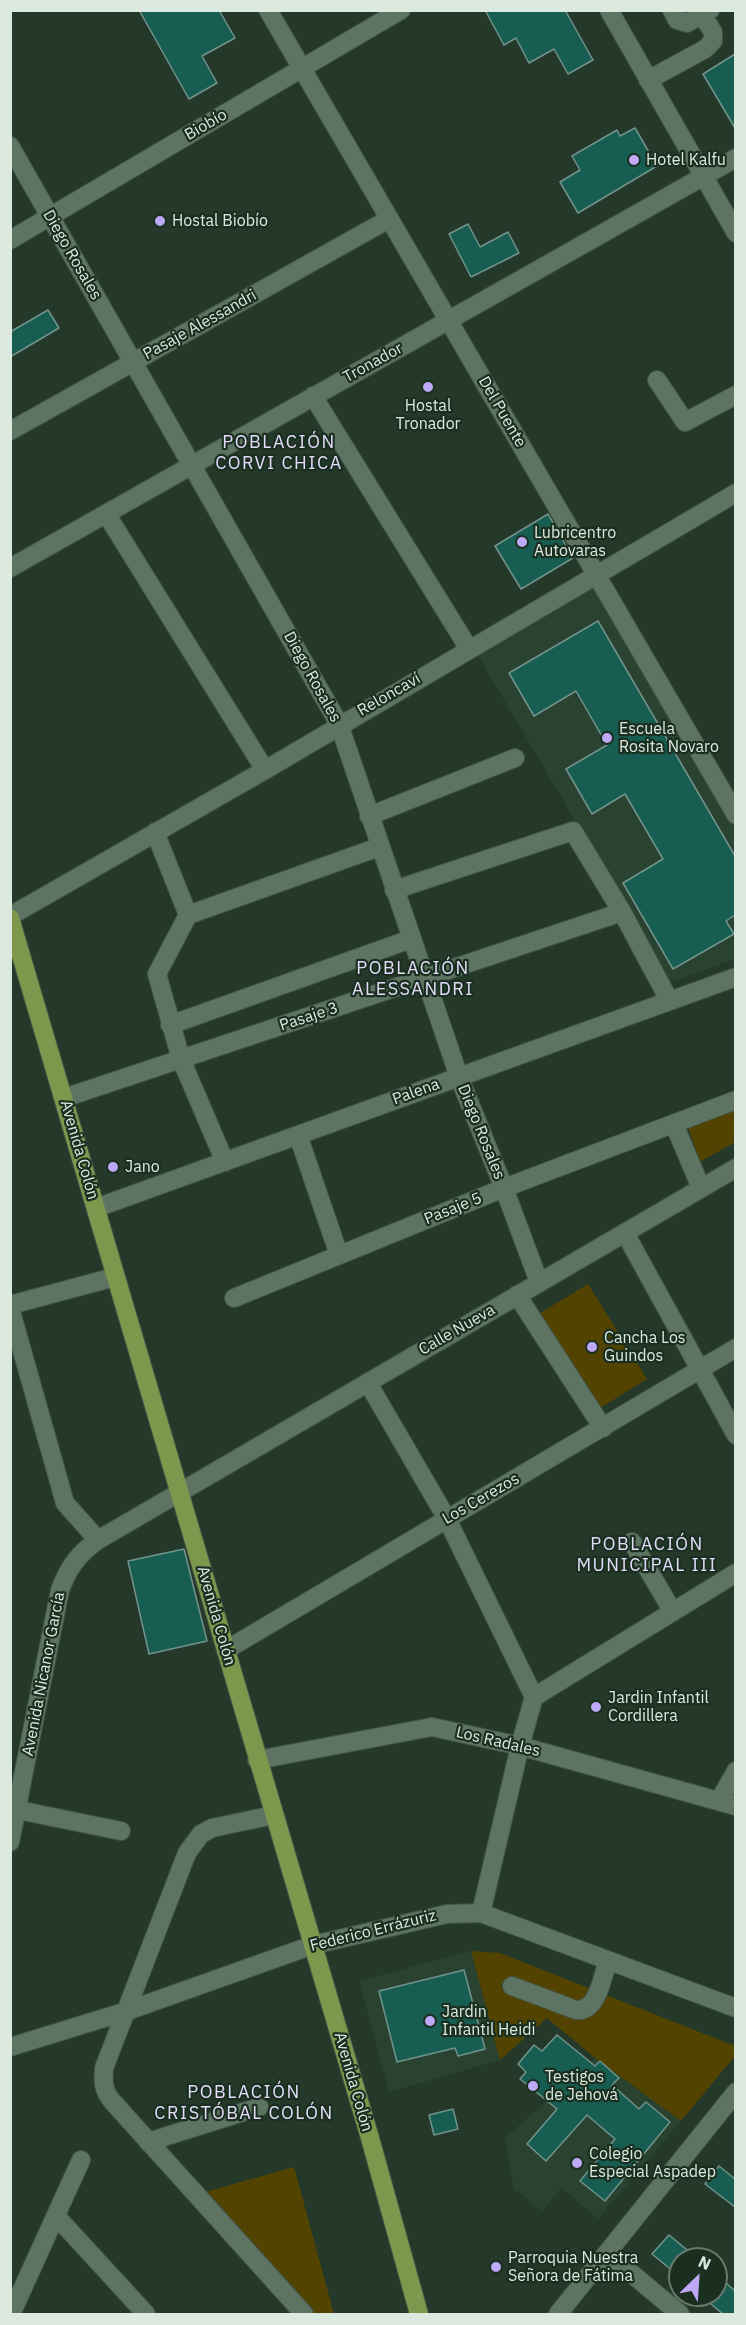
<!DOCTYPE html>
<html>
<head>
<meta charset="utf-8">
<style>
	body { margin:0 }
	#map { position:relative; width:746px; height:2325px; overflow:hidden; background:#24392a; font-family:"IBM Plex Sans",sans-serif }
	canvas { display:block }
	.frame { position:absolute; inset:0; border:12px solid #dce9df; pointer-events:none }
	.north { position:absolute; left:668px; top:2247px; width:60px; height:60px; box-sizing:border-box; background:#1b2f20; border:2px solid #68796c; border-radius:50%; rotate:25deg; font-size:16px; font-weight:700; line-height:24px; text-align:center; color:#dce9df }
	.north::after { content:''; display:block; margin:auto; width:21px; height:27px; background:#bda9f5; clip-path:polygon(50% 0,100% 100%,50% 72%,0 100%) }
</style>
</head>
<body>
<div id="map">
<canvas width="746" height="2325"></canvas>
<div class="frame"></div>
<div class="north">N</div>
</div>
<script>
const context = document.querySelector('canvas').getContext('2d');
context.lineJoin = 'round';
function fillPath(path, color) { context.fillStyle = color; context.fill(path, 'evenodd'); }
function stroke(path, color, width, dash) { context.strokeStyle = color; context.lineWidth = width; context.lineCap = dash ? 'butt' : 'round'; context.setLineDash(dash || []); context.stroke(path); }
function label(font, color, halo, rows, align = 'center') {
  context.font = font + ' "IBM Plex Sans",sans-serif'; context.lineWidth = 4.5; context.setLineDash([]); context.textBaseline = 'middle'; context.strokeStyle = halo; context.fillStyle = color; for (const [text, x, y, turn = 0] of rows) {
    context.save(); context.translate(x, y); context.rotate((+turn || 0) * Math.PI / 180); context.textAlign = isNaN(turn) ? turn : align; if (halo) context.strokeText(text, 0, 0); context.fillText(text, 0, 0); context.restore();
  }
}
const built = new Path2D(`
	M599 582 735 821V959L670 982 477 654Z
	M471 1951 500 2060 389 2092 359 1981Z
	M595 2058 681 2121 598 2219 562 2188 542 2211 514 2189 505 2138Z`);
const green = new Path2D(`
	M735 1104V1142L700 1162 687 1124Z
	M588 1284 647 1379 597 1410 537 1315Z
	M471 1951 500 1953 735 2046V2056L681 2121 595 2058 547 2018 500 2060Z
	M294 2167 334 2314H316L308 2310 205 2192Z`);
const building = new Path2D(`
	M139 10H219L235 38 202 56 217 83 189 99Z
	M485 10H565L593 60 568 74 554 49 529 63 516 38 504 45Z
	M735 54V128L703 74Z
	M635 128 657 166 578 213 560 182 580 170 572 156 617 130 620 136Z
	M468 224 480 247 508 232 519 253 471 277 449 234Z
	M48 310 59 328 10 357V332Z
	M548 514 573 558 521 589 495 546Z
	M598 621 735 856V915L726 921 734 934 673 969 623 883 663 859 625 794 592 814 566 769 607 745 576 691 534 716 509 673Z
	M184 1549 207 1641 149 1654 128 1561Z
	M464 1970 485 2049 458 2056 455 2048 397 2062 379 1991Z
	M557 2035 595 2066 600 2061 619 2078 612 2085 639 2109 646 2102 670 2122 605 2201 580 2181 615 2139 587 2115 546 2161 527 2144 557 2109 520 2079 526 2072 518 2064 534 2045 542 2051Z
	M453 2109 458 2129 434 2135 429 2115Z
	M719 2166 735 2179V2207L705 2184Z
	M669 2235 698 2259H680V2277L652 2254Z
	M716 2274 735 2291V2314H723L700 2295H716Z`);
const minor = new Path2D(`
	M268 10 736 815
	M609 10 736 233
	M672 10 677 20 687 23 710 10
	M648 80 705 49 713 41V32L702 15
	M10 146 339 724 459 1077 504 1188 539 1282
	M10 240 401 10
	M657 380 685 422 736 395
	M313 396 469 649
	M10 431 389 219
	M107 515 265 770
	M10 568 736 158
	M369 816 515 758
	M155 832 188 915 157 974 181 1059 225 1162
	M394 890 573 831 622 912 669 1000
	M188 915 379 847
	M10 916 265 770 736 493
	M170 1025 411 939
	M64 1098 622 912
	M674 1124 701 1188
	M298 1135 339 1255
	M96 1208 736 977
	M625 1233 736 1435
	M517 1295 603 1428
	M234 1298 504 1188 736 1100
	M10 1305 115 1277
	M10 1308 65 1503 98 1540
	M368 1383 447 1519 534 1697
	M632 1542 673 1612
	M226 1650 736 1348
	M257 1760 432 1727 520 1746 736 1806
	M719 1801 736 1771
	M18 1810 121 1831
	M274 1815 212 1828 201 1834 187 1853 104 2068C103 2082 103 2090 112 2101L304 2314
	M10 1842 60 1590C68 1568 79 1553 98 1540L736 1168
	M481 1913 520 1746 534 1697 736 1573
	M512 1986 576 2010C598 2012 602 1977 608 1961
	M10 2047 127 2011 313 1945 447 1914 481 1913 736 2008
	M148 2142 259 2107
	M56 2216 146 2314
	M607 2253 680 2314
	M11 2314 81 2160
	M558 2314 736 2092`);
const major = new Path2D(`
	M10 918 370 2138 419 2314`);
const markers = [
	[634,160,6,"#bda9f5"],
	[160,221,6,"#bda9f5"],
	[428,387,6,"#bda9f5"],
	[522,542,6,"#bda9f5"],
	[607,738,6,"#bda9f5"],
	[113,1167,6,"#bda9f5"],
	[592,1347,6,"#bda9f5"],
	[596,1707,6,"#bda9f5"],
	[430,2021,6,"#bda9f5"],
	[533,2086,6,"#bda9f5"],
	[577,2163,6,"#bda9f5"],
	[496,2267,6,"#bda9f5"]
];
const streetNames = [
	["Biobío",206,125,-30],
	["Diego Rosales",72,255,60],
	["Pasaje Alessandri",200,325,-29],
	["Tronador",373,363,-29],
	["Del Puente",502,412,60],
	["Diego Rosales",312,677,61],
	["Reloncaví",389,695,-30],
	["Pasaje 3",309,1017,-18],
	["Palena",416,1092,-20],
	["Diego Rosales",481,1132,68],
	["Avenida Colón",79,1150,74],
	["Pasaje 5",453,1209,-22],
	["Calle Nueva",457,1330,-30],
	["Los Cerezos",481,1499,-30],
	["Avenida Colón",216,1616,74],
	["Avenida Nicanor García",44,1674,-79],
	["Los Radales",498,1742,13],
	["Federico Errázuriz",373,1931,-14],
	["Avenida Colón",353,2082,74]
];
const poiNames = [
	["Hotel Kalfu",646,160],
	["Hostal Biobío",172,221],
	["Hostal",428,406,"center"],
	["Tronador",428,424,"center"],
	["Lubricentro",534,533],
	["Autovaras",534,551],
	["Escuela",619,729],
	["Rosita Novaro",619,747],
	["Jano",125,1167],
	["Cancha Los",604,1338],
	["Guindos",604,1356],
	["Jardin Infantil",608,1698],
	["Cordillera",608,1716],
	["Jardin",442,2012],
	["Infantil Heidi",442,2030],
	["Testigos",545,2077],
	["de Jehová",545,2095],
	["Colegio",589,2154],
	["Especial Aspadep",589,2172],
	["Parroquia Nuestra",508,2258],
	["Señora de Fátima",508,2276]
];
const neighbourhoodNames = [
	["POBLACIÓN",279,443],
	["CORVI CHICA",279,464],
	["POBLACIÓN",413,969],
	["ALESSANDRI",413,990],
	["POBLACIÓN",647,1545],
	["MUNICIPAL III",647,1566],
	["POBLACIÓN",244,2093],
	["CRISTÓBAL COLÓN",244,2114]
];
fillPath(built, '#294330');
fillPath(green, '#534300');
fillPath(building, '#185d52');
stroke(building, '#72938c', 1.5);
stroke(minor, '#425447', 20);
stroke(major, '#425447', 20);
stroke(minor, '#5d7462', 18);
stroke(major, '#7d984c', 18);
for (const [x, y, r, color] of markers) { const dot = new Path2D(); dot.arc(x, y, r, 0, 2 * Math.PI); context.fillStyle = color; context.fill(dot); stroke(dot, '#1b2f20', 2); }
label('16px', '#dce9df', '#1b2f20', streetNames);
label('16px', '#dce9df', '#1b2f20', poiNames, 'left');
context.letterSpacing = '1.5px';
label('18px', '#e2dcf9', '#1b2f20', neighbourhoodNames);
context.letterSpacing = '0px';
</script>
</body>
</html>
